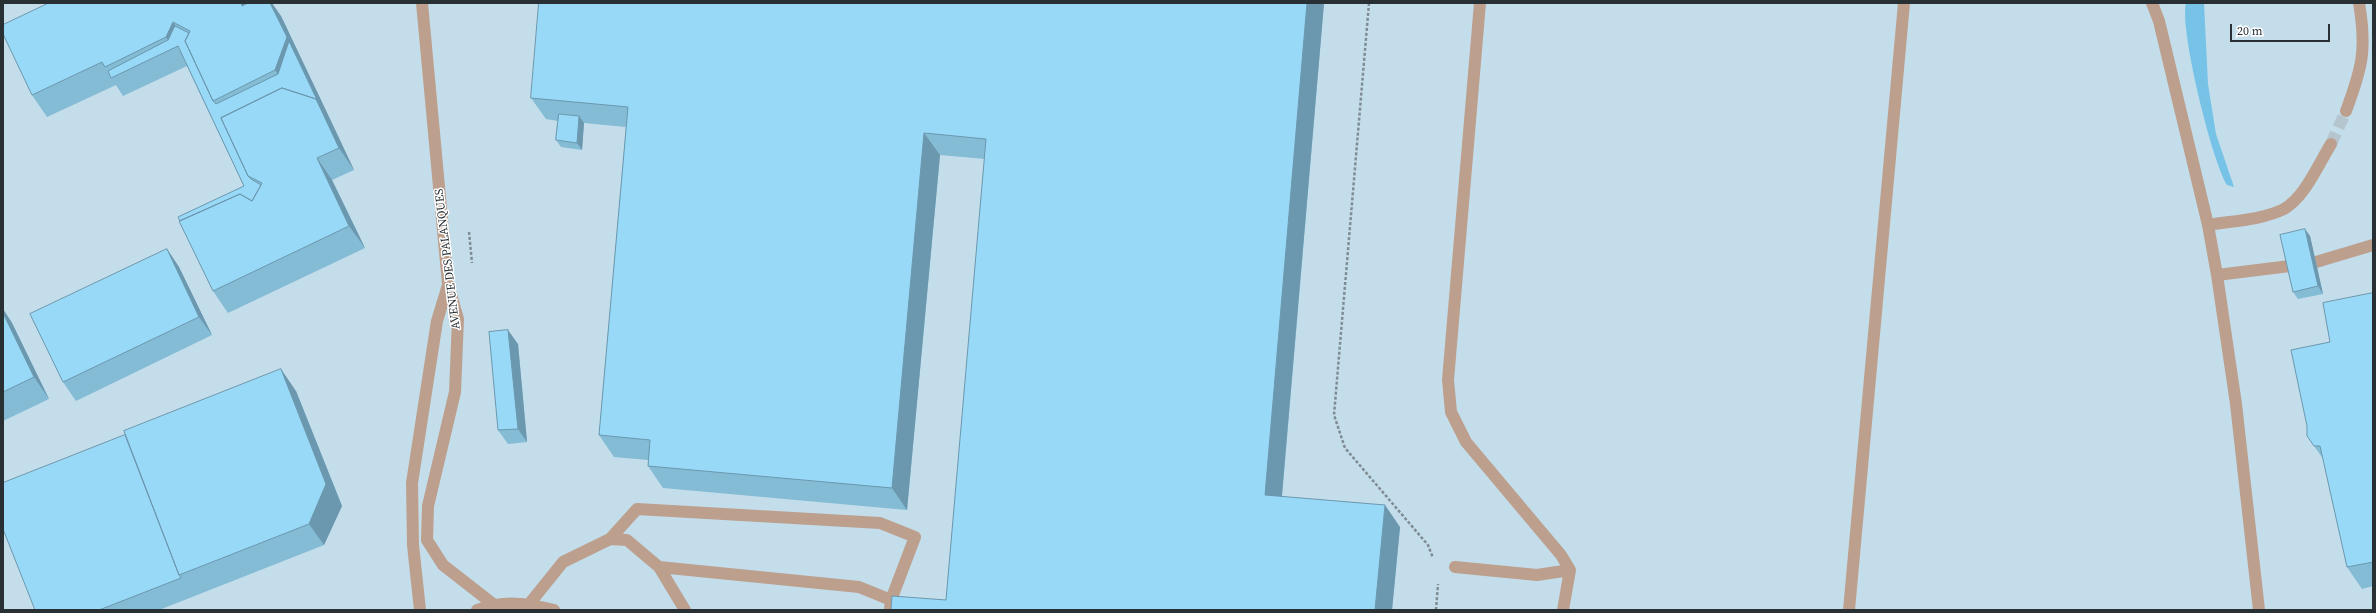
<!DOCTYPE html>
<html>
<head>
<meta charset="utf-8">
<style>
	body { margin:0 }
	#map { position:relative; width:2376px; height:613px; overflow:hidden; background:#d7eaf4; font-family:"Source Serif 4",serif }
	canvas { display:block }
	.frame { position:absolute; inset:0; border:4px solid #293034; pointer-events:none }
	.scale { position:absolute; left:2230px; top:24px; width:100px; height:18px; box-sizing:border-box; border:2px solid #293034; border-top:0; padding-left:5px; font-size:12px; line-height:14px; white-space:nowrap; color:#293034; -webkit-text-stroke:3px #fff; paint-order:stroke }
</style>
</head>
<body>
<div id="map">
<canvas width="2376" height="613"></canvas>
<div class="frame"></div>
<div class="scale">20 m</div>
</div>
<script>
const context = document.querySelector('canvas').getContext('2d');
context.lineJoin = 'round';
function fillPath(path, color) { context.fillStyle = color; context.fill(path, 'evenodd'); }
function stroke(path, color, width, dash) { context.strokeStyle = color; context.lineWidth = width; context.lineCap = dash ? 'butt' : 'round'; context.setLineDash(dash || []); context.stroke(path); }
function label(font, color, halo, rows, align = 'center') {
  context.font = font + ' "Source Serif 4",serif'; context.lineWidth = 3; context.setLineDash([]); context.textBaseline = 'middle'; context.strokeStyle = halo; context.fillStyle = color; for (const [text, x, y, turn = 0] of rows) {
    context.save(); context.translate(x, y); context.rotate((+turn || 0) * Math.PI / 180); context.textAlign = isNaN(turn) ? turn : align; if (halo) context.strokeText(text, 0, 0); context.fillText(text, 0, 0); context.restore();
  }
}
const built = new Path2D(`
	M3 3H2373V610H3Z`);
const green = new Path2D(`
	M2186 3H2204L2208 84 2216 134 2234 187 2227 185C2212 161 2179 28 2186 3Z`);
const minorTunnel = new Path2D(`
	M2331 144 2346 111`);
const path = new Path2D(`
	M1369 3 1334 415 1345 448 1428 545 1433 558
	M469 232 472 263
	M1436 610 1438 584`);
const minor = new Path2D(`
	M422 3 448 284 458 319 455 392 428 506 427 540 443 565 493 604
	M1480 3 1448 380 1451 412 1466 442 1561 555 1570 570 1563 610
	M2152 3 2159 21 2208 225 2217 275 2236 404 2259 610
	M2346 111C2362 68 2367 50 2359 3
	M2208 225C2232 221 2262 220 2284 209 2305 197 2318 165 2331 144
	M2316 262 2373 245
	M2217 275 2290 266
	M610 539 637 509 880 523 915 537 891 600 890 610
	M659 567 859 587 891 600
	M1455 567 1537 575 1570 570
	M530 603 563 562 610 539 627 540 659 567 685 610
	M420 610 413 545 412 483 437 321 448 285
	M477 610C503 600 528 603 554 610
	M1849 610 1904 3`);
const wall = new Path2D(`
	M76 3H246V4L281 16 354 170 332 180 365 248 228 313 213 291 244 186 187 66 123 96 116 85 47 117 32 95Z
	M1324 3 1282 497 1400 527 1392 610H891L946 600 985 159 940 155 907 510 663 488 648 466V460L614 457 599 435 626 127 584 123 582 150 561 147 556 140 558 121 546 119 531 98Z
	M2310 236 2323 294 2298 299 2293 292Z
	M167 249 179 267 212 335 76 401 63 382Z
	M2373 293V586L2362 589 2347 567 2324 460 2314 446 2330 342Z
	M3 309 12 323 49 399 3 421Z
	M518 344 527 442 508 444 498 430Z
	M296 391 342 506 324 545 159 610H35Z`);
const shadedWall = new Path2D(`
	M241 3H246L258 28 242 6Z
	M270 3H272L281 16 331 121 318 102 300 64 291 92 275 70Z
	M1307 3H1324L1280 517 1265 495Z
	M173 22 188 44 178 46 173 48 166 37Z
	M316 99 331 121 354 170 339 148Z
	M579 116 584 123 582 150 577 143Z
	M924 133 940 155 907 510 892 488Z
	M317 158 332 180 365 248 349 226Z
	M2305 229 2310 236 2323 294 2318 286Z
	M167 249 179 267 212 335 199 317Z
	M3 309 12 323 49 399 34 377 3 313Z
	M508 330 518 344 527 442 518 429Z
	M281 369 296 391 342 506 324 545 309 524Z
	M1385 505 1400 527 1392 610H1375Z`);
const building = new Path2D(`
	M49 3H73L74 4 76 3H241L242 6 248 3H270L287 37 275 70 213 101 185 41 190 31 173 22 166 37 105 67 102 62 32 95 3 34V25Z
	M539 3H1307L1265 495 1385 505 1375 610H891L892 596 946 600 986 139 924 133 892 488 648 466 650 440 599 435 628 107 531 98Z
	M175 26 189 33 185 41 213 101 216 104 278 74 289 41 318 102 316 99 282 88 221 118 248 176 251 179 261 185 252 201 240 194 180 221 178 217 244 186 178 46 111 78 108 71 168 40Z
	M282 88 316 99 339 148 317 158 349 226 213 291 179 221 240 194 252 201 262 183 248 176 221 118Z
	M559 114 579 116 577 143 556 140Z
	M2305 229 2318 286 2293 292 2280 235Z
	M167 249 199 317 63 382 30 314Z
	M2373 293V562L2347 567 2320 446H2314L2307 436V426L2291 350 2330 342 2323 303Z
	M3 313 34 377 3 392Z
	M508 330 518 429 498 430 489 332Z
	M281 369 326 484 309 524 179 575 124 431Z
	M125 435 179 575 181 578 99 610H35L3 529V483Z`);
const streetNames = [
	["AVENUE DES PALANQUES",448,259,-97]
];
fillPath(built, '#c3ddeb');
fillPath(green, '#77c3e7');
stroke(minorTunnel, '#b4c5ce', 12, [12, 6]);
stroke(path, '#7f8c93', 2.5, [3, 2]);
stroke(minor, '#bd9f8d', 12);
fillPath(wall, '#84bbd5');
fillPath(shadedWall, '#6b98ae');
fillPath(building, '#99d9f8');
stroke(building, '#6b98ae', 1);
label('12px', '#293034', '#fff', streetNames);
</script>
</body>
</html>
